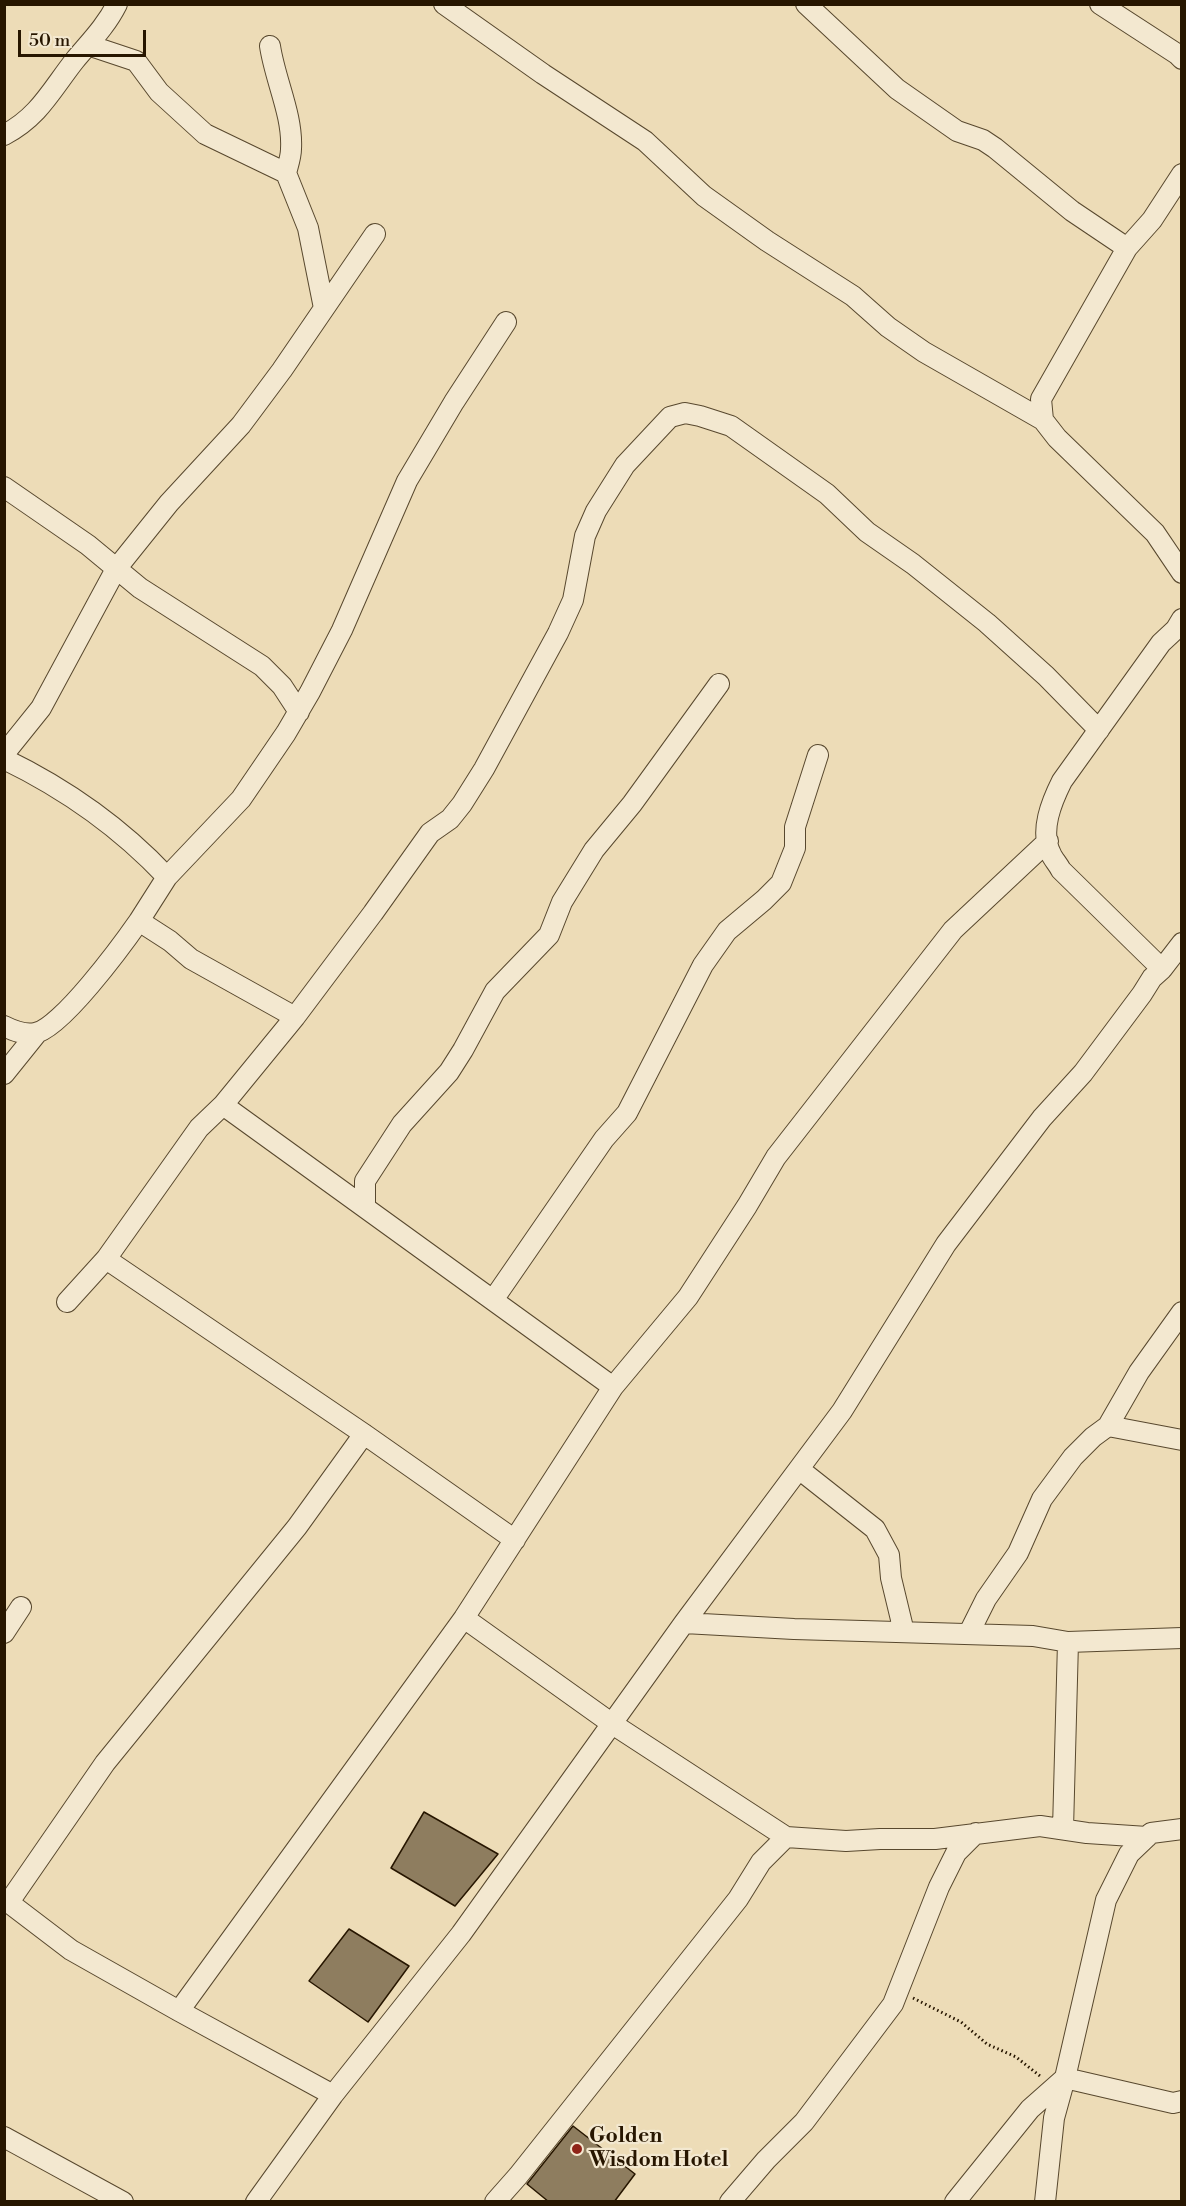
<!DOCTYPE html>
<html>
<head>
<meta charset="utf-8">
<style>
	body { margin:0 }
	#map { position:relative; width:1186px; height:2206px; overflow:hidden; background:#eddcb7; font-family:"Libre Bodoni",serif }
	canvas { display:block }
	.frame { position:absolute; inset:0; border:6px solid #271600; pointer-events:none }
	.scale { position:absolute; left:18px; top:30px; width:128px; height:27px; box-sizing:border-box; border:3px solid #271600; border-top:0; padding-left:8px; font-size:18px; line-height:21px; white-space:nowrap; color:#271600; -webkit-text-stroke:4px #f3e8d0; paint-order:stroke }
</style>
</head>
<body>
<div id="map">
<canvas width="1186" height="2206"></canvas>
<div class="frame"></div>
<div class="scale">50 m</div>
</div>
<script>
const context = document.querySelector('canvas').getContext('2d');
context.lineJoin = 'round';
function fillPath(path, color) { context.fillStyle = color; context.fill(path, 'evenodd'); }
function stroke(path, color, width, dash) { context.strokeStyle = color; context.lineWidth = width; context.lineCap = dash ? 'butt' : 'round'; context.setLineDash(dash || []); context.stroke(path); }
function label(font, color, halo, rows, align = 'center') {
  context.font = font + ' "Libre Bodoni",serif'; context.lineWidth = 4.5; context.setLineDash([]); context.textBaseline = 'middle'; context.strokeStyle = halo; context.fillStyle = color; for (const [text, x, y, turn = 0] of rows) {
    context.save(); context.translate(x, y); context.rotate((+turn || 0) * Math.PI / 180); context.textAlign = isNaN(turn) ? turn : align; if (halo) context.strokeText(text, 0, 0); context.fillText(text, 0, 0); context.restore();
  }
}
const building = new Path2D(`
	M424 1812 498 1854 455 1906 391 1868Z
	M349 1929 409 1966 368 2022 309 1981Z
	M573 2126 635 2174 614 2202H549L527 2184Z`);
const path = new Path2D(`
	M913 1998 961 2022 987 2044 1016 2057 1040 2076`);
const minor = new Path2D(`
	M444 4 543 74 645 141 704 196 767 241 853 296 888 327 924 352 1043 420
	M806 4 897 89 957 131 983 140 995 148 1072 211 1127 248
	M1100 4 1177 54 1182 59
	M88 45 136 61 159 92 205 134 286 173 308 228 324 308
	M270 46C275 80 293 115 291 149 291 157 288 165 286 173
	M4 135C39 117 52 89 75 60 90 42 106 26 117 4
	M1182 174 1152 220 1127 248 1041 399 1043 420 1057 438 1155 533 1182 573
	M4 487 88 545 140 588 262 666 282 686 299 712
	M4 754 41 708 116 569 169 503 241 425 282 370 375 234
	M4 759C64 788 121 828 167 877
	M139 921 167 877 241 799 286 733 310 692 342 630 407 481 454 402 506 322
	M1162 969 1182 943
	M4 1026C14 1031 24 1035 35 1033 60 1030 123 944 139 921L170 941 191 959 295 1017
	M4 1074 37 1033
	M223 1105 295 1017 373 913 430 833 450 819 462 804 484 769 558 633 573 600 585 536 596 511 625 465 670 417 685 413 700 416 731 426 827 494 867 532 913 564 987 623 1046 676 1099 730
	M365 1207V1181L402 1124 449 1072 463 1050 495 991 549 935 562 902 594 850 632 804 719 684
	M106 1259 364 1434 515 1540
	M493 1300 604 1139 627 1113 703 965 727 931 764 900 781 883 795 848V827L818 755
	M67 1302 106 1259 199 1128 223 1105 613 1387
	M1108 1426 1139 1372 1182 1312
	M799 1469 875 1529 889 1555 891 1578 904 1632
	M464 1618 611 1723 786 1837
	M684 1623 794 1629 1033 1636 1068 1642 1182 1638
	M4 1633 21 1607
	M969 1633 986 1599 1018 1553 1042 1499 1073 1457 1093 1437 1108 1426 1182 1440
	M1063 1829 1068 1642
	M4 1899 71 1950 179 2011 333 2095
	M9 1902 105 1763 297 1527 364 1434
	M179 2011 464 1618 613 1387 688 1297 747 1206 776 1157 953 930 1048 841
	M4 2137 123 2202
	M256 2202 333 2095 461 1934 684 1623 842 1411 946 1244 1042 1118 1083 1073 1142 994 1152 978 1162 969 1061 870C1058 864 1053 859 1051 854 1039 831 1052 801 1062 781L1161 643 1176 629 1182 619
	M495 2202 518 2176 738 1899 761 1862 786 1837 846 1841 880 1839H935L1040 1826 1087 1833 1147 1837
	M730 2202 766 2160 804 2122 893 2004 939 1887 956 1853 976 1833
	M955 2202 1030 2109 1065 2078 1106 1900 1129 1854 1151 1833 1182 1829
	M1045 2202 1054 2118 1065 2078 1173 2103 1182 2101`);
const markers = [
	[577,2149,6,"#8f2418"]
];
const poiNames = [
	["Golden",589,2137],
	["Wisdom Hotel",589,2161]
];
fillPath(building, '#8e7d5f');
stroke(building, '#271600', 1.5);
stroke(minor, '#58482e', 22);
stroke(path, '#271600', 3, [1.5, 3]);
stroke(minor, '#f3e8d0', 20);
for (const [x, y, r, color] of markers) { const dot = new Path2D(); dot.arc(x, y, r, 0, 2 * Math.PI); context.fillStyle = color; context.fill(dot); stroke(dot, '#f3e8d0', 2); }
label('bold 21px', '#271600', '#f3e8d0', poiNames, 'left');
</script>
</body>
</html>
